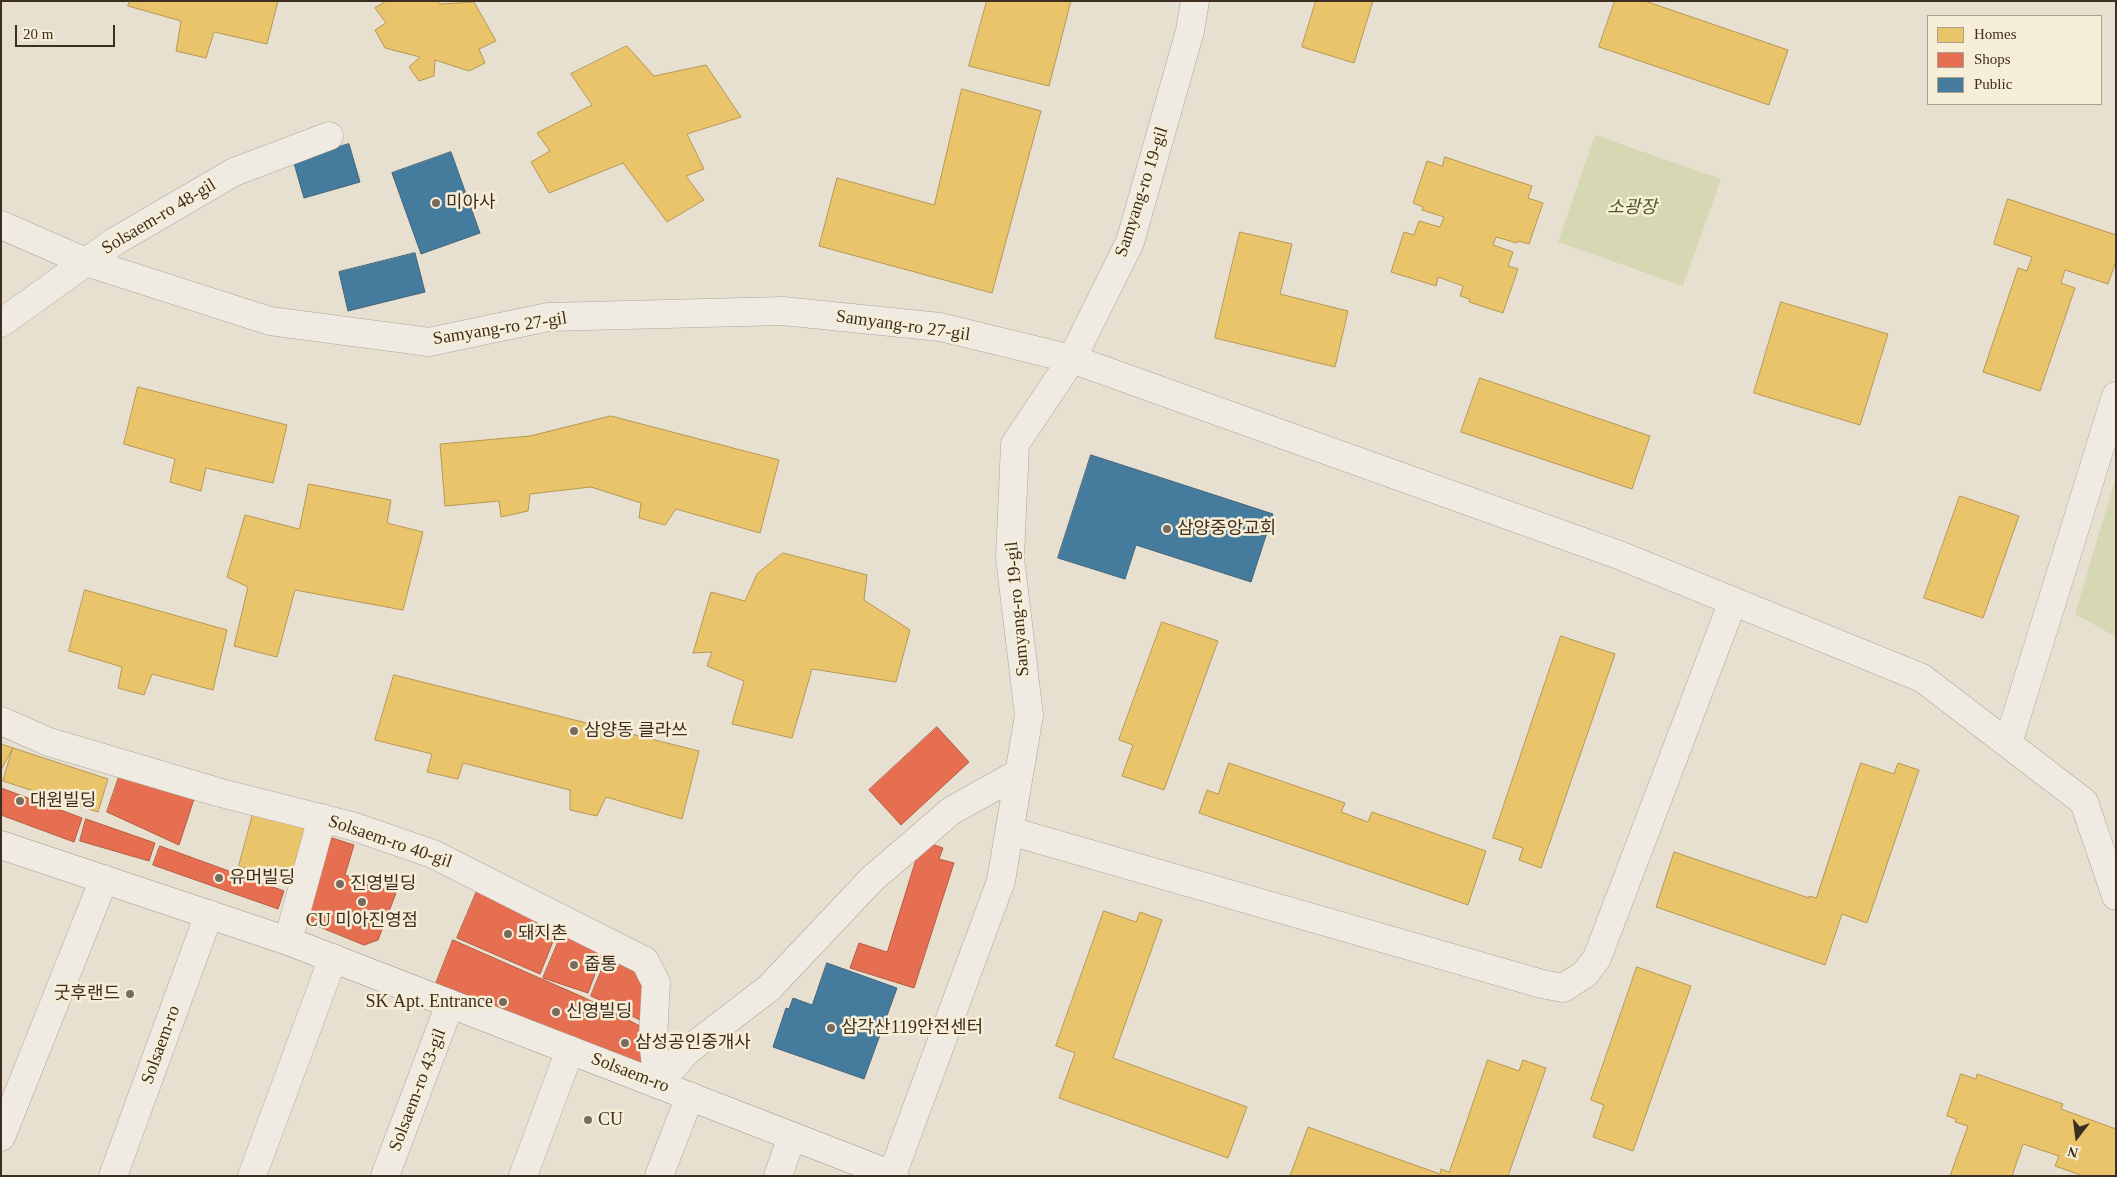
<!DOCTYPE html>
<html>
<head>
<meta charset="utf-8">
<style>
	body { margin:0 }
	#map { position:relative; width:2117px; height:1177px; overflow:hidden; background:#e7e0d1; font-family:"Times New Roman",serif }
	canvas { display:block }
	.frame { position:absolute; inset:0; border:2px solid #3d2e20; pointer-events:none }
	.legend { position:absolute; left:1927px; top:15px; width:175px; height:90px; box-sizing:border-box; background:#f7eed8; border:1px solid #ada18e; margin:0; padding:6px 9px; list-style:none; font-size:15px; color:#3d2e20 }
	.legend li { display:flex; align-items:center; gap:10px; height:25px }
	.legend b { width:25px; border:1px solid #ada18e }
	.north { position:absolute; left:2052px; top:1112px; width:50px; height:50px; -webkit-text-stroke:4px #f7eed8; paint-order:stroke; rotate:195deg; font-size:14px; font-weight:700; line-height:20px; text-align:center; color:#3d2e20 }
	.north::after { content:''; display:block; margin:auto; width:18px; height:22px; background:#3d2e20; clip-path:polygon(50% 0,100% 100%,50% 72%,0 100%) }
	.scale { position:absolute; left:15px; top:25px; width:100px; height:22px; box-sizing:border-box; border:2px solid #3d2e20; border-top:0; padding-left:6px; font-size:15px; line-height:18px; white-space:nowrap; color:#3d2e20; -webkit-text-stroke:4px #f7eed8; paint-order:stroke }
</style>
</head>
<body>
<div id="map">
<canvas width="2117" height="1177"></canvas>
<div class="frame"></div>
<ul class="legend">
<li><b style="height:14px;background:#e9c46a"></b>Homes</li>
<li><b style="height:14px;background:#e76f51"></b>Shops</li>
<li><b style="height:14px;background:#457b9d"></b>Public</li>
</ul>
<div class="north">N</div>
<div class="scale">20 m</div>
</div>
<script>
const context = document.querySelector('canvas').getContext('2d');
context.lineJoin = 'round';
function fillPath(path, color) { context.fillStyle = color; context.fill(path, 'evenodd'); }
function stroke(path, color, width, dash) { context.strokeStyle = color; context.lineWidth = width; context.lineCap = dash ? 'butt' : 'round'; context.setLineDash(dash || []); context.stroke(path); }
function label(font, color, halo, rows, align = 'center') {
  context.font = font + ' "Times New Roman","Noto Sans KR",serif'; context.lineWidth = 5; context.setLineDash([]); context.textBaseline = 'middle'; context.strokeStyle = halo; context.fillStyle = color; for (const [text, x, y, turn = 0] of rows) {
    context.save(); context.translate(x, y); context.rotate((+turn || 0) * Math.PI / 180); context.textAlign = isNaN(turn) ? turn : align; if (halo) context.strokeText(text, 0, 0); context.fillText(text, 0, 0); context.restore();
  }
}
const green = new Path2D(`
	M1595 135 1721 179 1683 286 1558 242Z
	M2116 477V637L2075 614Z`);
const homes = new Path2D(`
	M130 1H278L267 44 214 32 206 58 176 51 181 21 128 6Z
	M387 1H437L440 4 474 2 496 41 479 49 485 63 469 71 435 60 434 76 419 81 409 67 420 57 385 48 375 30 386 23 375 8Z
	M987 1H1071L1049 86 969 66Z
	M1316 1H1373L1354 63 1302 47Z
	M1615 1H1645L1788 50 1769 105 1599 47Z
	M627 46 654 76 706 65 741 117 687 134 704 169 686 176 704 200 667 222 623 163 549 193 531 162 550 151 537 133 592 105 571 74Z
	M962 89 1041 111 992 293 819 246 837 178 934 205Z
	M1445 157 1532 186 1528 198 1543 203 1529 244 1518 241 1517 243 1496 237 1493 245 1513 252 1508 266 1518 269 1503 313 1469 302 1470 299 1460 296 1463 286 1438 277 1436 286 1391 272 1404 232 1414 235 1419 221 1440 227 1444 217 1422 210 1423 207 1413 203 1427 161 1442 166Z
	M2008 199 2116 235V261L2108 284 2065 270 2061 283 2075 288 2040 391 1983 372 2018 268 2027 271 2032 257 1994 244Z
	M1240 232 1292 244 1280 294 1348 311 1335 367 1215 338Z
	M1781 302 1888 334 1860 425 1754 393Z
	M1480 378 1650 436 1632 489 1461 432Z
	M138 387 287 425 273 483 206 468 201 491 170 482 175 459 124 444Z
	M611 416 779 460 760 533 676 509 665 525 639 518 641 503 591 487 530 494 528 511 501 517 499 501 445 506 440 444 530 436Z
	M309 484 391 500 387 523 423 532 403 610 295 590 277 657 234 646 248 587 227 577 245 515 299 529Z
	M1960 496 2019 516 1983 618 1924 598Z
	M783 553 867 575 864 600 910 630 896 682 812 669 792 738 732 724 744 681 707 666 712 652 693 653 711 592 745 601 757 574Z
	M85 590 227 630 213 690 152 674 144 695 118 688 122 667 69 651Z
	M1162 622 1218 641 1164 790 1122 776 1133 745 1119 740Z
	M1561 636 1615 654 1541 868 1519 860 1523 848 1493 838Z
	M394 675 699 751 682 819 606 797 597 816 570 810V790L463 763 458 779 427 772 432 754 375 740Z
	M1 744 13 748 1 770Z
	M13 748 108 779 98 812 3 781Z
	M1229 763 1345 803 1341 812 1368 822 1372 812 1486 851 1468 905 1199 813 1207 790 1218 794Z
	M1861 763 1894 774 1898 763 1919 770 1867 923 1842 914 1825 965 1656 907 1674 852 1809 898V896L1816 898Z
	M254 810 311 822 289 884 239 866Z
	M1104 911 1136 922 1140 912 1162 920 1113 1058 1247 1107 1228 1158 1059 1098 1075 1053 1056 1046Z
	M1637 967 1691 986 1633 1151 1593 1137 1604 1105 1591 1100Z
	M1488 1060 1519 1071 1523 1060 1546 1068 1508 1176H1290L1308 1127 1440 1174 1441 1169 1449 1172Z
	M1961 1074 1976 1079 1977 1074 2063 1104 2061 1109 2116 1129V1176H2083L2055 1166 2059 1156 2023 1144 2012 1176H1950L1968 1126 1955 1122 1956 1119 1947 1116Z`);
const shops = new Path2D(`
	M937 727 969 762 901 825 869 790Z
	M120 774 195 796 179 845 107 812Z
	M1 788 82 818 74 842 1 815Z
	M86 819 155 843 149 861 80 841Z
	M326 836 354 845 345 875 396 893 378 940 364 945 300 919Z
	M922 841 943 848 939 859 954 863 914 988 850 968 859 943 887 952Z
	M160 846 284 891 278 909 153 865Z
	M477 891 558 929 540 974 457 938Z
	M562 933 603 952 588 993 543 978Z
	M453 940 585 998 642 1027 640 1048 644 1072 435 986Z
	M608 954 640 965 650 989 644 1022 591 996Z`);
const public = new Path2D(`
	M349 144 360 182 304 198 293 160Z
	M451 152 480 233 421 254 392 173Z
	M415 253 425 292 348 311 339 272Z
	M1091 455 1273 514 1251 582 1136 545 1125 579 1058 558Z
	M827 963 897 988 864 1079 773 1047 786 1008 789 1009 793 998 812 1005Z`);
const minor = new Path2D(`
	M1 323 114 242 234 172 329 136
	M1072 359 1619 555 1922 678 2084 802 2116 896
	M1 721 49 742 221 793 352 826 433 854 645 961 656 983 653 1039 658 1084
	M2008 743 2116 396
	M1010 831 1542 984 1563 988 1585 974 1597 958 1733 601
	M288 941 322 818
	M658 1084 687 1051 769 988 872 879 951 811 1019 773
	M1 1137 104 879
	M113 1176 209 914
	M252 1176 333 958
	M385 1176 450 1004
	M523 1176 570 1050
	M659 1176 690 1096
	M778 1176 792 1136`);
const tertiary = new Path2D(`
	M1 225 86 262 270 321 429 342 548 317 783 311 940 327 1072 359
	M892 1175 1001 881 1029 715 1010 558 1015 444 1072 359 1130 242 1190 31 1195 1`);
const secondary = new Path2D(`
	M1 845 288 941 895 1176`);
const markers = [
	[436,203,5,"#786c5e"],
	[1167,529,5,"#786c5e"],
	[574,731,5,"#786c5e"],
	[20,801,5,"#786c5e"],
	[219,878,5,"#786c5e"],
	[340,884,5,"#786c5e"],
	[362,902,5,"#786c5e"],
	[508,934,5,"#786c5e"],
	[574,965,5,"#786c5e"],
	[130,994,5,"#786c5e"],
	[503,1002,5,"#786c5e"],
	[556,1012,5,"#786c5e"],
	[831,1028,5,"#786c5e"],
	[625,1043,5,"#786c5e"],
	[588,1120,5,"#786c5e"]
];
const streetNames = [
	["Samyang-ro 19-gil",1142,192,-72],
	["Solsaem-ro 48-gil",159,217,-31],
	["Samyang-ro 27-gil",903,326,8],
	["Samyang-ro 27-gil",500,329,-9],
	["Samyang-ro 19-gil",1018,609,-95],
	["Solsaem-ro 40-gil",390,842,19],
	["Solsaem-ro",161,1045,-70],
	["Solsaem-ro",630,1073,21],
	["Solsaem-ro 43-gil",418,1090,-69]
];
const poiNames = [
	["미아사",446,203],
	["삼양중앙교회",1177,529],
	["삼양동 클라쓰",584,731],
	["대원빌딩",30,801],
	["유머빌딩",229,878],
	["진영빌딩",350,884],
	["CU 미아진영점",362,921,"center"],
	["돼지촌",518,934],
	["줍통",584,965],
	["굿후랜드",120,994,"right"],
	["SK Apt. Entrance",493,1002,"right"],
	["신영빌딩",566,1012],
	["삼각산119안전센터",841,1028],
	["삼성공인중개사",635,1043],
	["CU",598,1120]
];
const parkNames = [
	["소광장",1632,208]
];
fillPath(green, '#d6d7b3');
fillPath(homes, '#e9c46a');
stroke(homes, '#b59754', 1);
fillPath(shops, '#e76f51');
stroke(shops, '#b45c42', 1);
fillPath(public, '#457b9d');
stroke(public, '#436478', 1);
stroke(minor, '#ada599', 29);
stroke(tertiary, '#ada599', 29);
stroke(secondary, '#9c958a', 29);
stroke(minor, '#efebe3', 28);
stroke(tertiary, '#efebe3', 28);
stroke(secondary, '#efebe3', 28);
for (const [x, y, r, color] of markers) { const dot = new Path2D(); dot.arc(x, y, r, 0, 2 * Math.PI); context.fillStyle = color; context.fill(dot); stroke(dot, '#f7eed8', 2); }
label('18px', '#3d2e20', '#f7eed8', streetNames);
label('18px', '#3d2e20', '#f7eed8', poiNames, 'left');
label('italic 18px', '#4d5a26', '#f7eed8', parkNames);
</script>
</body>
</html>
